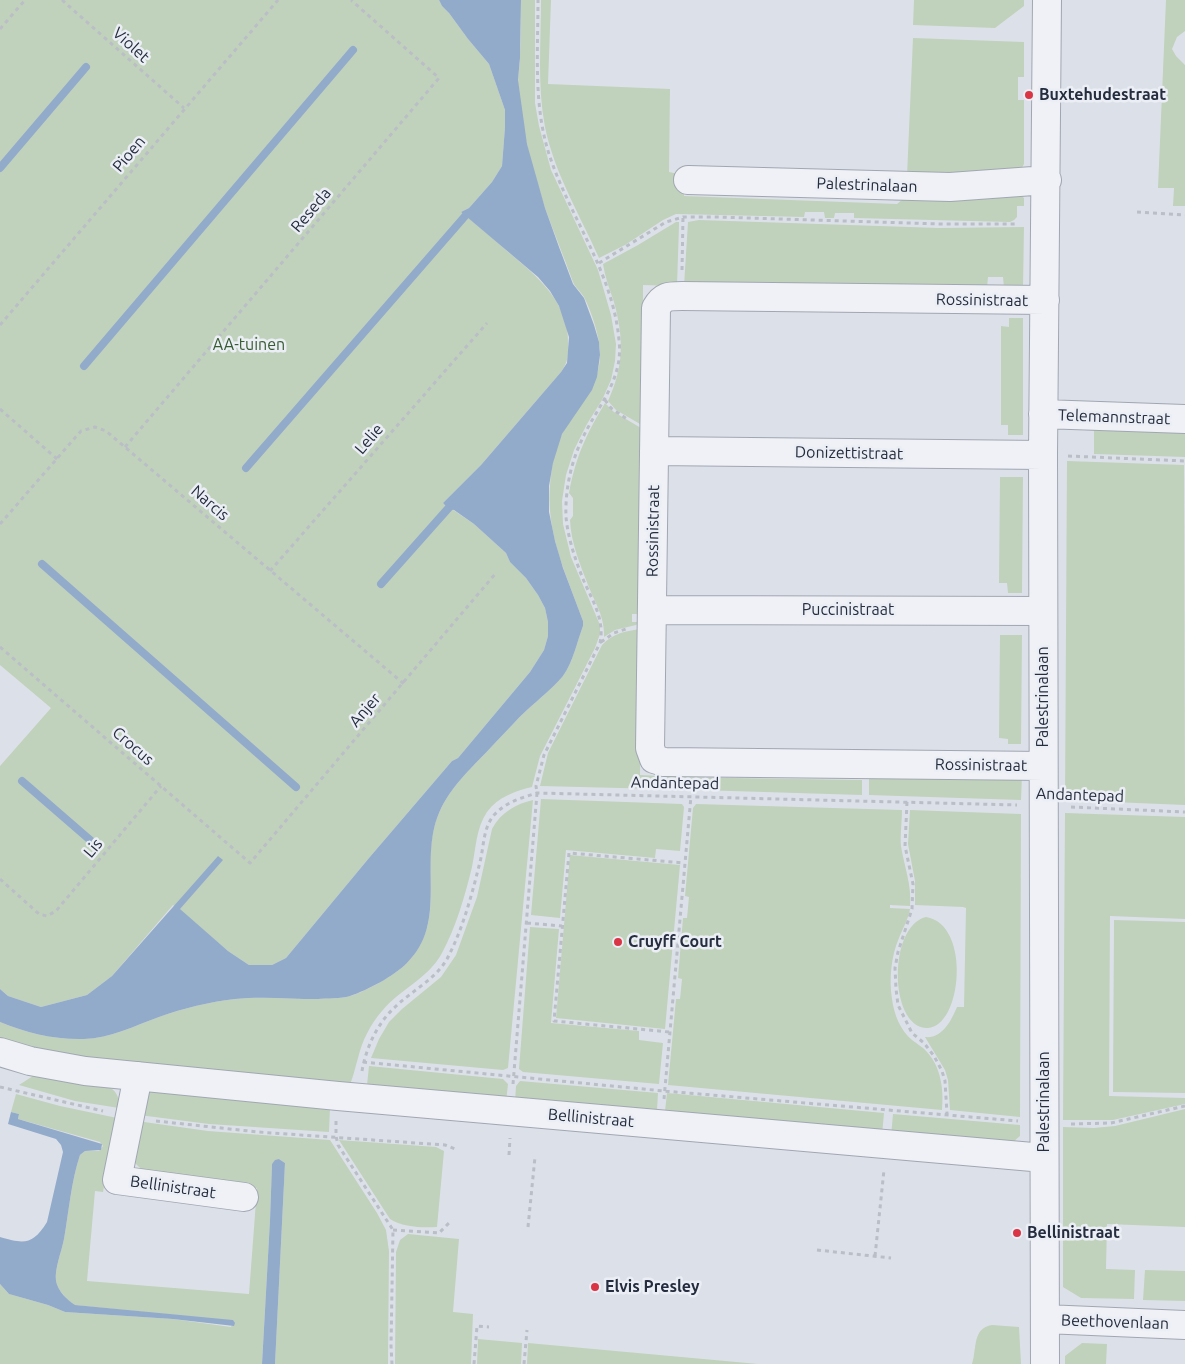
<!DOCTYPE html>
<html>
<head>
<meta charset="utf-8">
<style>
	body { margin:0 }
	canvas { display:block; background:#dce0e8 }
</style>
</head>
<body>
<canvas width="1185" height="1364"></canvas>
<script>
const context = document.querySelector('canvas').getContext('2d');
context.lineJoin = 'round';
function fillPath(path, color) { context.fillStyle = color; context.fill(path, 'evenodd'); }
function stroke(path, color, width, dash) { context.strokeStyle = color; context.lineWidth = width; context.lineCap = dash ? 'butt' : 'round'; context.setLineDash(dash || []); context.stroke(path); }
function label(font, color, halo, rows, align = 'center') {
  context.font = font + ' Ubuntu,sans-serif'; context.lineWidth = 5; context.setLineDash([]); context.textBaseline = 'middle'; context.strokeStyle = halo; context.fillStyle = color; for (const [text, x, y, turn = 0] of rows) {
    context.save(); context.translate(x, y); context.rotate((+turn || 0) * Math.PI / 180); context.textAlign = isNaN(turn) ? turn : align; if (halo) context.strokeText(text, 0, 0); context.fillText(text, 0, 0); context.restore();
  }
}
const green = new Path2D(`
	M0 0H439L442 6 449 13 468 39 489 64 505 110V127L502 166 492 182 469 208 461 212C477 225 493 238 508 252 536 275 570 303 568 344 568 357 568 362 561 372L481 465 443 503 474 524 506 553 510 562 526 578 538 595 545 608 548 622V636L544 650 530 672 458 758 452 761 369 858 286 958 272 965H249L228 951 173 905 112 976 87 995 41 1007 8 996 0 989V766L51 708 0 665Z
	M521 0H535V103L539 126 551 170 598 270 611 315 616 344 615 361 611 380 602 400 587 424 574 450 566 475 562 501 563 524 571 557 600 625V634L595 648 540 756 532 787C515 791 498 797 487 812 476 828 476 848 472 867 465 896 456 927 442 953 429 978 399 990 382 1011 370 1025 362 1041 358 1058 355 1068 353 1078 349 1087L108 1065 0 1044V1022C27 1033 55 1040 84 1039 111 1038 134 1026 159 1017 184 1008 209 1002 235 999 262 996 290 999 318 999 328 998 341 999 350 996 367 991 395 975 407 963 450 919 417 863 439 813 451 785 475 765 495 743 506 732 516 720 527 710 539 699 552 689 563 676 573 662 577 642 583 626V621C564 567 542 528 552 468 554 456 557 442 563 432 577 407 600 385 600 355 600 337 592 313 584 297 581 292 575 287 573 282 564 257 554 233 545 208 532 167 520 126 518 83 518 74 520 65 520 57 521 38 521 19 521 0Z
	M541 0H551L548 84 670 89 669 172 683 175 684 196 897 204 903 199 1021 195 1024 198V206H1017V217L1014 220 1010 222 854 218V213H835L834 218H825L824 212H805L804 217 676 214 663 220 625 245 599 258C580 215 554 172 545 127 537 86 541 42 541 0Z
	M914 0H1024V6L995 28 913 25Z
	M1166 0H1185V31L1177 37 1172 49 1176 56 1185 65V206H1173L1174 188H1158Z
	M913 38 1024 42V77H1018V100H1024V164L1021 169 907 176Z
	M699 220 939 228 1024 227 1023 288H1004L1003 277H988L987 288 684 286 688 222Z
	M676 222H679V225L677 286 643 285V424H640L616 410 608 401C624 366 624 339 614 302 610 290 605 277 603 264L638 245Z
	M1009 318H1023V435H1008V425H1001V326L1009 327Z
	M605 403 614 412 641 428 642 614H632V622H642L636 625 615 630 604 637C605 617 595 603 588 585 580 564 571 543 570 520L573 516V498L569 493C576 456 586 435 605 403Z
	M1094 423 1185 426V457L1094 454Z
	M1067 461 1184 465 1185 805 1065 800Z
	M1000 477H1023L1022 593H1008L1007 583H999Z
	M641 629 640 775 660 776V789L540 786 548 753 602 645C613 633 626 631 641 629Z
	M1000 635H1022L1021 744H1008V739L999 738Z
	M1022 775 1021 800 869 795V777Z
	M667 777 862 780V795L666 789Z
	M541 799 682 804 684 807 680 851 656 849 655 858 566 850 560 918 531 915Z
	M533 800 508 1068 503 1070 371 1058 379 1039 389 1022 402 1009 441 977 456 955 477 897 492 829C501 812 516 804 533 800Z
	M696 804 902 810C902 822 900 835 901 846 904 866 912 885 910 906L890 905V908L910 909C908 920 903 928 899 938 891 956 889 980 892 999 894 1014 900 1030 912 1040 917 1044 923 1047 927 1052 941 1067 944 1090 942 1110L668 1085 676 999H680L682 979 678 978 683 918H687L689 897 685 896 693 808Z
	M910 810 1021 814 1020 1117 950 1110 948 1080 945 1070 925 1037C942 1039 951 1021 957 1007H964L966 908 963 907 915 905V881L908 844Z
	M1065 813 1185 817V919L1110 916 1109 1096 1185 1098V1104L1113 1120H1063Z
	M570 855 680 865 665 1029 556 1018Z
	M926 917C972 924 962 1030 926 1028 889 1026 888 926 926 917Z
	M1114 920 1185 922V1093L1113 1092Z
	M530 927 559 929 551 1023 639 1031V1040L663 1043 659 1084 523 1072 519 1069Z
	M369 1066 503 1079 508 1084 506 1102 367 1085Z
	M33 1073 106 1085C116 1090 120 1097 119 1108L75 1101 19 1085 33 1076Z
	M520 1081 658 1093 657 1110 651 1115 515 1102 516 1086Z
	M156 1090 330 1107 329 1132 209 1124 139 1115 148 1094Z
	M667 1093 884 1113 882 1135 670 1116 665 1111Z
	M16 1094 60 1106 117 1118 103 1192 95 1191 87 1281 249 1294 257 1188 141 1169 133 1161 137 1121 208 1131 330 1140 377 1213 386 1230 389 1251 388 1364H275L285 1163 279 1159 272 1164 270 1220 262 1364H0V1284L9 1294 48 1305 65 1312 173 1319 231 1327 234 1321 74 1305C67 1299 58 1291 56 1281 54 1271 62 1250 64 1239 69 1211 71 1182 80 1155L85 1151H99L103 1146 100 1142 18 1119 19 1114 11 1112Z
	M1185 1109V1227L1107 1224 1106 1269 1135 1270 1134 1299 1081 1298 1063 1287V1127L1094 1128 1115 1126Z
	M893 1114 1020 1125V1136L1013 1142 891 1136Z
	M339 1140 436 1147 444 1151 437 1227C422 1228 402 1227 390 1219Z
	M408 1234 459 1239 453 1312 473 1314 471 1364H395L396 1252 400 1240Z
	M1145 1270 1185 1271V1301L1143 1300Z
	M992 1325 1019 1327 1021 1364H972C977 1349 972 1328 992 1325Z
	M478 1339 522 1343 521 1364H477Z
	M528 1343 758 1364H527Z
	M1082 1343 1107 1344 1106 1364H1065V1356Z`);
const water = new Path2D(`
	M439 0H521L520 58 518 80 527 144 545 208 559 247 573 284 584 298 594 325 599 342 600 355 597 377 592 390 562 434 553 463 549 486V512L555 541 563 568 583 621V626C577 642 573 662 563 676 552 689 539 699 527 710 516 720 506 732 495 743 475 765 451 785 439 813 418 862 449 922 407 963 394 976 368 990 350 996 341 999 328 998 318 999 290 999 262 996 235 999 209 1002 184 1008 159 1017 134 1026 111 1038 84 1039 55 1040 27 1033 0 1022V989L8 996 41 1007 87 995 112 976 218 856 223 860 180 909 228 951 249 965H272L286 958 369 858 452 761 458 758 530 672 544 650 548 636V622L545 608 538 595 526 578 510 562 506 553 474 524 454 510 449 509 443 503 481 465 561 372 567 363 569 337 559 306 550 291 538 277 461 212 469 208 492 182 502 166 505 127V110L489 64 468 39 449 13 442 6Z
	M11 1112 19 1114 18 1119 102 1144 101 1150 85 1151 80 1155C71 1182 69 1211 64 1239 62 1250 54 1270 56 1281 58 1291 67 1300 75 1305L233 1320 235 1323 234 1326 173 1319 65 1312 48 1305 9 1294 0 1284V1237C24 1244 33 1245 47 1222L63 1152 61 1145 56 1139 8 1124Z
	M279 1159 285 1163 275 1364H262L270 1220 272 1164 275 1160Z`);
const stream = new Path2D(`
	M0 168 86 67
	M84 366 353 50
	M246 468 466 215
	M42 564 296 787
	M381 584 453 503
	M22 781 97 846`);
const path = new Path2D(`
	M62 0 184 108
	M0 29 25 0
	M1137 212 1185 215
	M599 263 666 222 683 217H718L939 224H1018
	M682 270 683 217
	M0 325 278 0
	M605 400 611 408 627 419
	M0 409 57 459
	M125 447 439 78 351 0
	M1068 456 1185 461
	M0 524 81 431 95 427 106 431 404 684
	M270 571 487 323
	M601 642 614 633 626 629
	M0 647 250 863 496 573
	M907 802 905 846 913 884 912 909 898 952 895 968 896 989 898 1005 912 1033 924 1043 934 1056 942 1071 945 1081 947 1114
	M1071 807 1185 812
	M0 879 39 914 47 916 56 911 161 786
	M527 923 562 926
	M669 1032 554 1021 569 853 684 863
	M363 1062 664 1091 1018 1121
	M362 1071C366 1048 377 1024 394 1008 411 991 435 980 447 959 463 929 472 894 480 862 484 846 483 828 494 815 506 802 521 798 537 793L1017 805
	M513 1084 537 793 536 786 544 755 600 643C605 619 592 600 583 579 575 559 568 538 566 517 565 493 570 466 580 444 595 408 624 382 619 340 613 273 571 219 550 157 533 107 538 52 538 0
	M0 1087 103 1111
	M664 1099 691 796
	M156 1121 258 1132 445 1145 458 1150
	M336 1121V1136L338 1145 393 1230 391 1346 392 1364
	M1071 1124 1111 1123 1185 1106
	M509 1155 510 1138
	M528 1227 535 1157
	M393 1230 439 1233 451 1221
	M817 1250 891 1258
	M875 1256 884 1170
	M474 1364 477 1326 489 1327
	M524 1364 527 1330`);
const minor = new Path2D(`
	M688 180 950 187 1047 180
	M1043 414 1185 419
	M654 451 1043 455
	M653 610 1043 611
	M1043 766 664 762 654 759 650 748 656 308C663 296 668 296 682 296L1045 300
	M0 1052 30 1061 85 1071 338 1096 1044 1158
	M138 1076 117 1180 244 1197
	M1045 1319 1185 1325
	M1045 1364 1043 455 1047 0`);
const markers = [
	[1029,95,5,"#d93545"],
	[618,942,5,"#d93545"],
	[1017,1233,5,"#d93545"],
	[595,1287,5,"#d93545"]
];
const streetNames = [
	["Violet",131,45,42],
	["Pioen",129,154,-50],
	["Palestrinalaan",867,185,2],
	["Reseda",311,210,-50],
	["Rossinistraat",982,300,1],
	["Telemannstraat",1114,417,2],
	["Lelie",369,439,-49],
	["Donizettistraat",849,453,1],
	["Narcis",210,503,41],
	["Rossinistraat",653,531,-89],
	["Puccinistraat",848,610],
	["Palestrinalaan",1043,697,-90],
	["Anjer",365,710,-49],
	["Crocus",133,746,41],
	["Rossinistraat",981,765,1],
	["Andantepad",675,783,1],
	["Andantepad",1080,795,2],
	["Lis",93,848,-50],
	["Palestrinalaan",1044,1102,-90],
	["Bellinistraat",591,1118,5],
	["Bellinistraat",173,1187,8],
	["Beethovenlaan",1115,1322,2]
];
const poiNames = [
	["Buxtehudestraat",1039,95],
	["Cruyff Court",628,942],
	["Bellinistraat",1027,1233],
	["Elvis Presley",605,1287]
];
const parkNames = [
	["AA-tuinen",249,345]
];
fillPath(green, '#c1d2bc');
fillPath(water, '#93abcb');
stroke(stream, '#93abcb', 8);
stroke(minor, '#a1a7b2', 30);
stroke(path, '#babec6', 3, [4, 4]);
stroke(minor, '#eff1f6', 28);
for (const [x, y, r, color] of markers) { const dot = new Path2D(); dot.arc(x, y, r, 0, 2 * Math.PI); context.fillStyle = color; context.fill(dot); stroke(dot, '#ebeff5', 2); }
label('16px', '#252d3f', '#ebeff5', streetNames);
label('bold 16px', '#252d3f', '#ebeff5', poiNames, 'left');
label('16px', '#375c31', '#ebeff5', parkNames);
</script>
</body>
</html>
